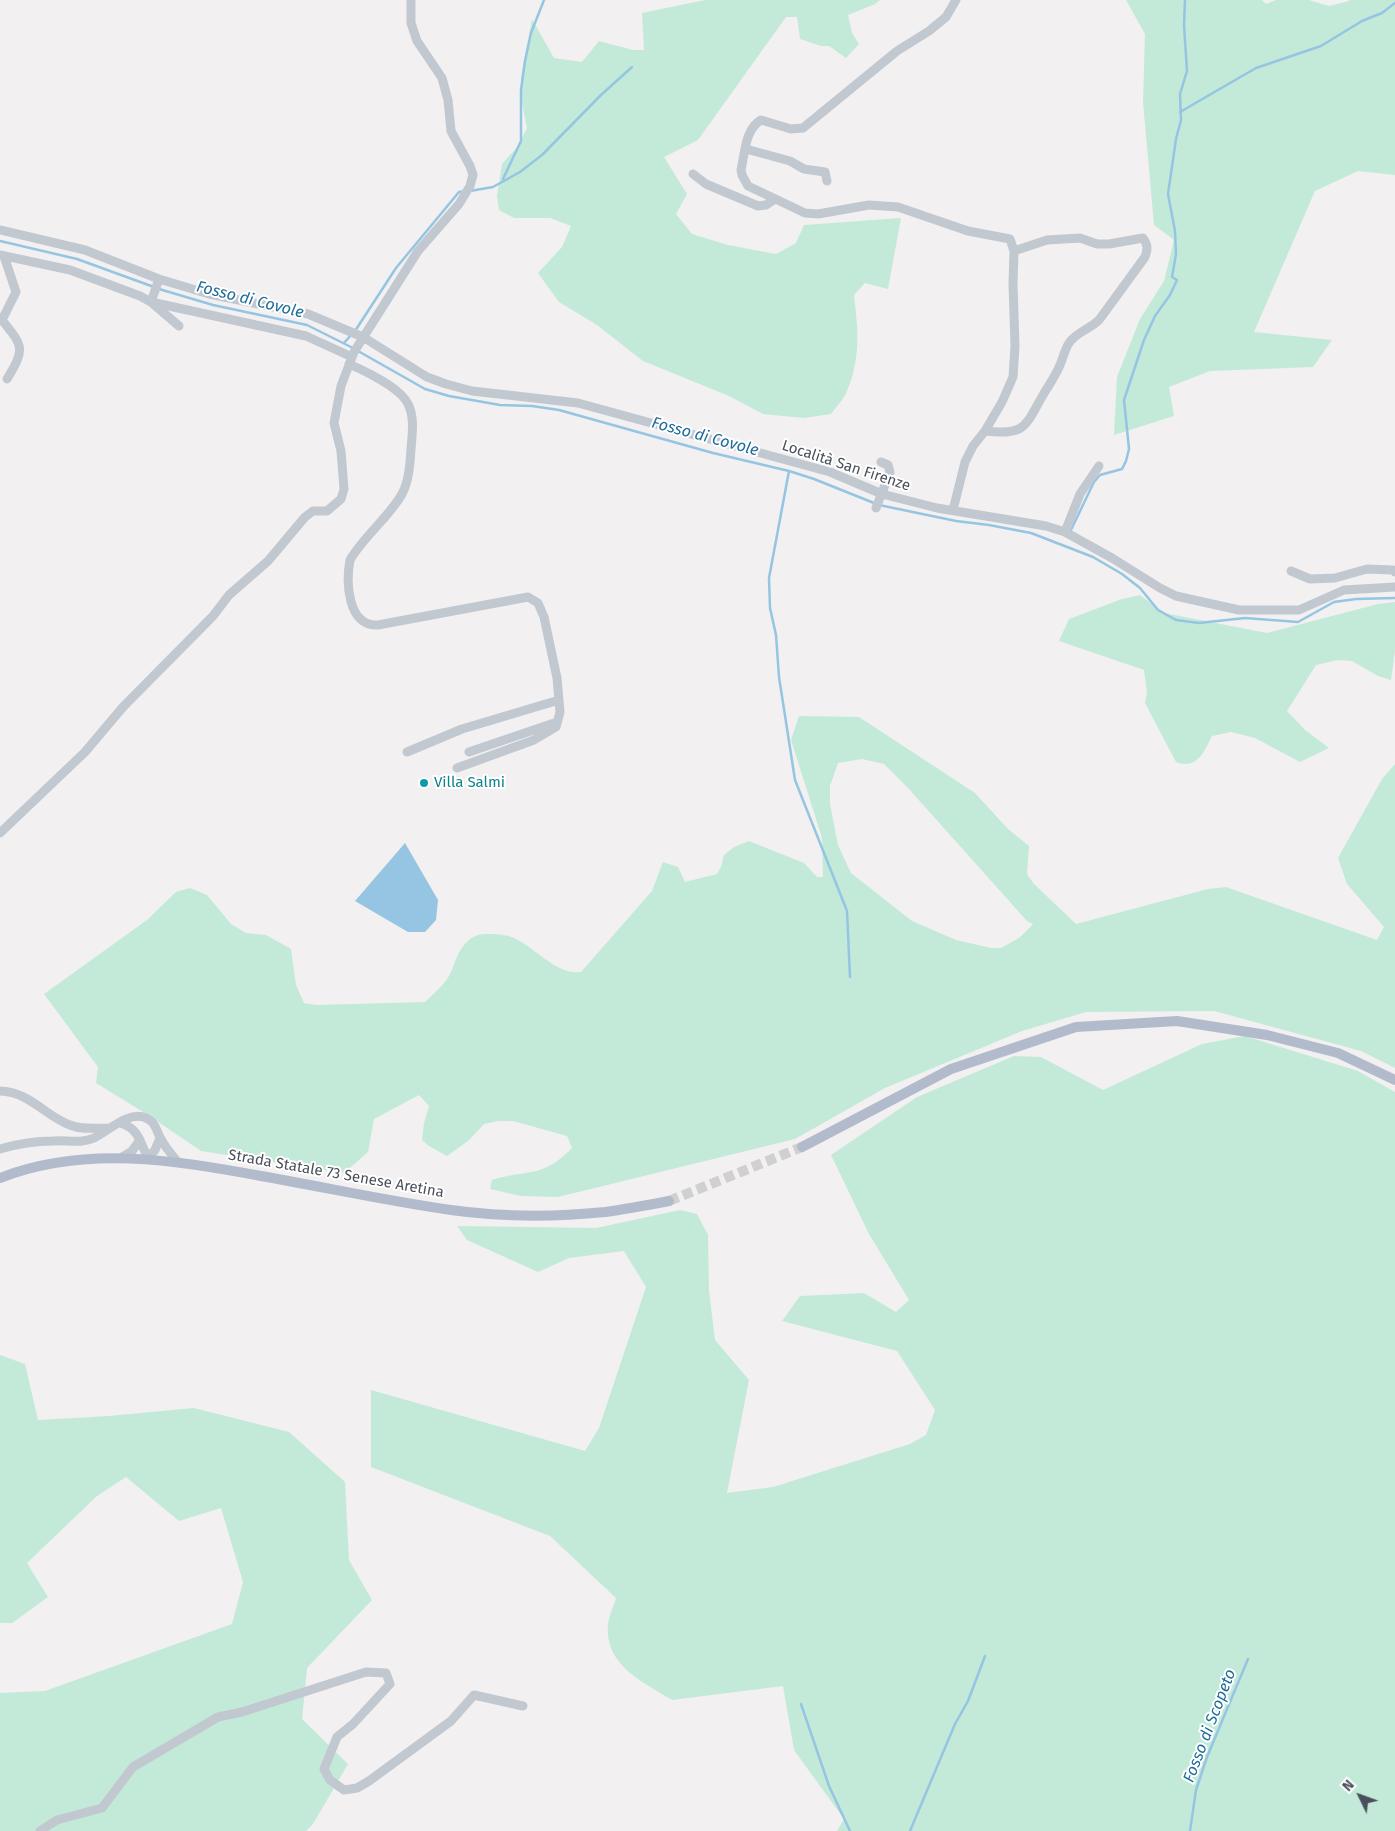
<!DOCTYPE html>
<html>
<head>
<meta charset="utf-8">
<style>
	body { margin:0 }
	#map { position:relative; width:1395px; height:1831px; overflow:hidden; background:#f2f0f0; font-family:"Fira Sans",sans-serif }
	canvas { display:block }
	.north { position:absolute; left:1335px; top:1771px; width:50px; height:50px; -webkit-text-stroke:4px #fff; paint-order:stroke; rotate:312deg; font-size:14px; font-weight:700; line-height:20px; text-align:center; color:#4a505b }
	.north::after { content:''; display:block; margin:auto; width:18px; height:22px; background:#4a505b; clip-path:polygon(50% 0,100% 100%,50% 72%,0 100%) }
</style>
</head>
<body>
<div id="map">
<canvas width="1395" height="1831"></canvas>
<div class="north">N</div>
</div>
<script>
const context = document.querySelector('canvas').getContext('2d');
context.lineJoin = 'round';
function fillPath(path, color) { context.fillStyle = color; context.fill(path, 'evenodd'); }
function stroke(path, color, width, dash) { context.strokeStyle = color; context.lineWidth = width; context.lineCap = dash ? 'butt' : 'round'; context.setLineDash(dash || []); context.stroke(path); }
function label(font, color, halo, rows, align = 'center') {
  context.font = font + ' "Fira Sans",sans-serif'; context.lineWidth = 4; context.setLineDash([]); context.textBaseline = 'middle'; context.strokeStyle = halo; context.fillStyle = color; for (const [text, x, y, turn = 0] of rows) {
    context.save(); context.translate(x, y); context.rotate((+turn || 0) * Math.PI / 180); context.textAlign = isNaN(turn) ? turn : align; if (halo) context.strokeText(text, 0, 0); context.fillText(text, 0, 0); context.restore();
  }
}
const green = new Path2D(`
	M705 0H880L875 4 848 15 852 33 859 44 846 58 829 46H821L800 39 797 17H786L698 140 664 157 687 194 676 214 692 234 728 245 776 254 796 243 804 225 901 218 888 289 865 283 854 295C858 329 861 358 847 391 844 399 836 407 831 414L804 418 763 414 729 396 643 361 597 325 559 302 538 273 562 247 571 226 550 218H514L499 210 497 196 502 164 518 146 527 128 521 97V77L532 19 554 58 582 62 599 41 633 50H644L642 13Z
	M1126 0H1262L1266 4 1276 0H1309L1329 6 1349 1V0H1395V175L1358 171 1315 191 1254 332 1332 340 1313 367 1210 371 1169 387 1174 416 1114 435 1117 377 1140 319 1164 281 1174 240 1154 225 1143 102 1145 34Z
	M1140 595 1164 613 1267 633 1378 604 1395 602V651L1391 680 1378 676 1352 661 1337 660 1316 665 1287 711 1305 730 1329 748 1300 762 1255 738 1231 732 1212 736C1204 752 1197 770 1176 762L1145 703 1147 693 1144 670 1059 641 1069 619 1122 599Z
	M799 716 859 717 975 793 1008 829 1029 846 1027 874 1034 884 1076 924 1208 889 1226 887 1377 940 1384 927 1347 884 1338 858 1382 779 1395 764V1068L1361 1051 1214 1011 1086 1012 1022 1031 885 1088 795 1139 558 1197 521 1196 490 1189 492 1180C508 1174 534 1174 547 1167 556 1163 564 1156 572 1148L567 1136 513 1121H498L484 1124 468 1141 447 1156 429 1146 422 1140 424 1123 429 1106 419 1095 374 1119 368 1152 344 1173 201 1151 148 1115 96 1083 98 1067 44 994 147 920 176 892 190 888 207 895 231 924 246 933 266 935 291 949 296 985 304 1003 316 1005 425 1002C433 994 443 986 449 976 456 963 456 951 469 940 476 934 483 934 491 934 499 934 507 935 514 938 536 948 556 975 581 972L652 891 663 862 678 867 685 882 717 874 721 867 724 855 734 847 749 841 804 863 817 877H823L822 838 791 740ZM862 759 884 764 908 788 1027 921 1033 924 1019 938 1001 948H991L956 940 912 921 851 873 838 845 830 804V786L838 763Z
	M1245 1036 1358 1071 1395 1092V1831H837L844 1819 794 1750 783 1686 672 1700C643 1682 604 1665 608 1624 609 1615 614 1606 616 1598L550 1536 371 1467V1390L585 1451 599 1428 646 1287 624 1251 569 1258 538 1272 467 1240 457 1226 596 1228 680 1210 697 1214 708 1235 709 1291 715 1340 749 1380 727 1493 773 1487 910 1444 926 1435 935 1410 897 1351 782 1321 800 1296 864 1293 896 1312 909 1300 869 1234 831 1155 917 1097 1014 1056 1041 1057 1103 1090 1202 1044Z
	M0 1355 25 1364 38 1420 109 1416 194 1408 289 1432 345 1482 349 1560 372 1600 307 1668 302 1719 348 1764 313 1824 306 1831H0V1693L45 1691 232 1624 243 1582 221 1508 179 1521 126 1477 97 1496 27 1563 48 1597 12 1623H0Z`);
const water = new Path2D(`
	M405 843 438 900 436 920 425 932H408L355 901Z`);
const stream = new Path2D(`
	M1180 112 1256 68 1321 46 1362 21 1382 13 1395 3
	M503 179 521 141V90L525 61 531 33 544 0
	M470 191 493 187 520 172 542 155 601 95 632 67
	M0 241 77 259 154 287
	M159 289 213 305 307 325 353 348
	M355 331 396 268 459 192 465 191
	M344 343 351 335
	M358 351 425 389 449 396 500 405 532 406 559 410 713 453 789 471 814 479 879 505 956 521 989 525 1031 533 1093 557 1122 574 1140 588 1158 610 1176 620 1199 623 1245 618 1298 622 1334 602 1356 599 1395 598
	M789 471 769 578 770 608 776 635 779 677 795 780 847 911 850 977
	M1070 532 1094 482 1100 475 1122 469 1126 461 1129 449 1124 400 1144 340 1155 316 1170 295 1177 280 1172 277 1176 254 1175 231 1168 194 1176 139 1181 120 1180 94 1187 71 1184 25 1185 0
	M801 1704 829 1786 850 1831
	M910 1831 955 1724 968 1701 985 1656
	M1190 1831 1196 1790 1207 1757 1248 1659`);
const majorTunnel = new Path2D(`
	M669 1201 802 1147`);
const minor = new Path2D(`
	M746 149 790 161 804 169 825 172 827 181
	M693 174 706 184 758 206 766 205 775 199
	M0 230 85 250 159 279 209 294 308 314 363 337 427 377 446 384 472 391 578 403 830 472 882 494 937 508 1046 526 1065 532 1112 558 1160 588 1176 596 1239 610H1299L1344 590 1395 587
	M0 255 70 270 140 296 151 302 179 326
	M4 256 16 292 2 320C24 347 25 349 7 379
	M159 279 151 302 306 336 352 357
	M349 364C365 371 401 388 408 404 415 417 412 436 411 449 410 464 409 481 402 494 389 517 364 536 350 560 346 581 347 627 378 625L528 597 538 603 544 617 557 678 560 712 556 727 534 740 457 768
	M985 431C1026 436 1025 426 1043 395 1049 385 1056 375 1060 365 1063 358 1065 349 1069 343 1076 332 1090 329 1099 320L1145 257C1148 249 1148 245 1143 238L1109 244H1097L1080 238 1047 240 1014 251
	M876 508 890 472 888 465 881 462
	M953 510 965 462 973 446 985 431 1002 402 1013 377 1015 346 1013 284 1014 251 1010 239 968 231 898 207 869 205 818 214 805 213 748 186 742 175 741 170C745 153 745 129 761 120L791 129 803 128 897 51 929 31 946 17 956 0
	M1065 532 1080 494 1099 466
	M1291 571 1310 579 1335 578 1367 569 1393 570 1395 572
	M407 752 462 729 559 700
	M469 752 557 722
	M0 833 85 752 123 707 213 616 229 595 268 561 305 517 313 511H327L341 499 344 489 341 451 334 423 341 386 354 352 418 251 459 204 470 186 473 175 470 166 451 131 448 100 442 78 417 41 411 23V0
	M0 1091C30 1092 45 1116 70 1125 82 1130 96 1128 109 1128
	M121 1123C140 1130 139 1141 148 1158L155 1150 160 1138
	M0 1149C17 1144 35 1141 53 1141 67 1140 81 1144 94 1138 108 1131 130 1110 146 1118 156 1122 156 1131 161 1139 165 1147 171 1154 177 1161
	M122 1157 132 1151 140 1140
	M40 1831 57 1820 102 1808 133 1767 218 1717 242 1712 366 1672 386 1673 390 1684 353 1724 337 1737 324 1769 330 1780 344 1790 357 1788 369 1781 451 1721 474 1695 523 1706`);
const major = new Path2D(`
	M802 1147 951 1069 1076 1027 1177 1021 1267 1035 1338 1053 1395 1080
	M0 1178C85 1145 174 1160 261 1176 324 1187 387 1201 451 1210 501 1217 555 1217 605 1212 627 1209 648 1205 669 1201`);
const markers = [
	[424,783,5,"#0f9aa8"]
];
const streetNames = [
	["Località San Firenze",846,466,18],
	["Strada Statale 73 Senese Aretina",336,1174,10]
];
const cultureNames = [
	["Villa Salmi",434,783]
];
const waterNames = [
	["Fosso di Covole",250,300,14],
	["Fosso di Covole",705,437,15],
	["Fosso di Scopeto",1210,1726,-69]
];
fillPath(green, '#c3ead9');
fillPath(water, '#95c5e2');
stroke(stream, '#95c5e2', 2.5);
stroke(majorTunnel, '#d0d0d2', 10, [10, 5]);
stroke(minor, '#c2c8d0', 9);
stroke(major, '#b2bbcb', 10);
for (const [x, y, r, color] of markers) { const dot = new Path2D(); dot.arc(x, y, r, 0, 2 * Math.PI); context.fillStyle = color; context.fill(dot); stroke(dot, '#fff', 2); }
label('15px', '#4a505b', '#fff', streetNames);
label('15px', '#0d838f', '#fff', cultureNames, 'left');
label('italic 16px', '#1d6c9a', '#fff', waterNames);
</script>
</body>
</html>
